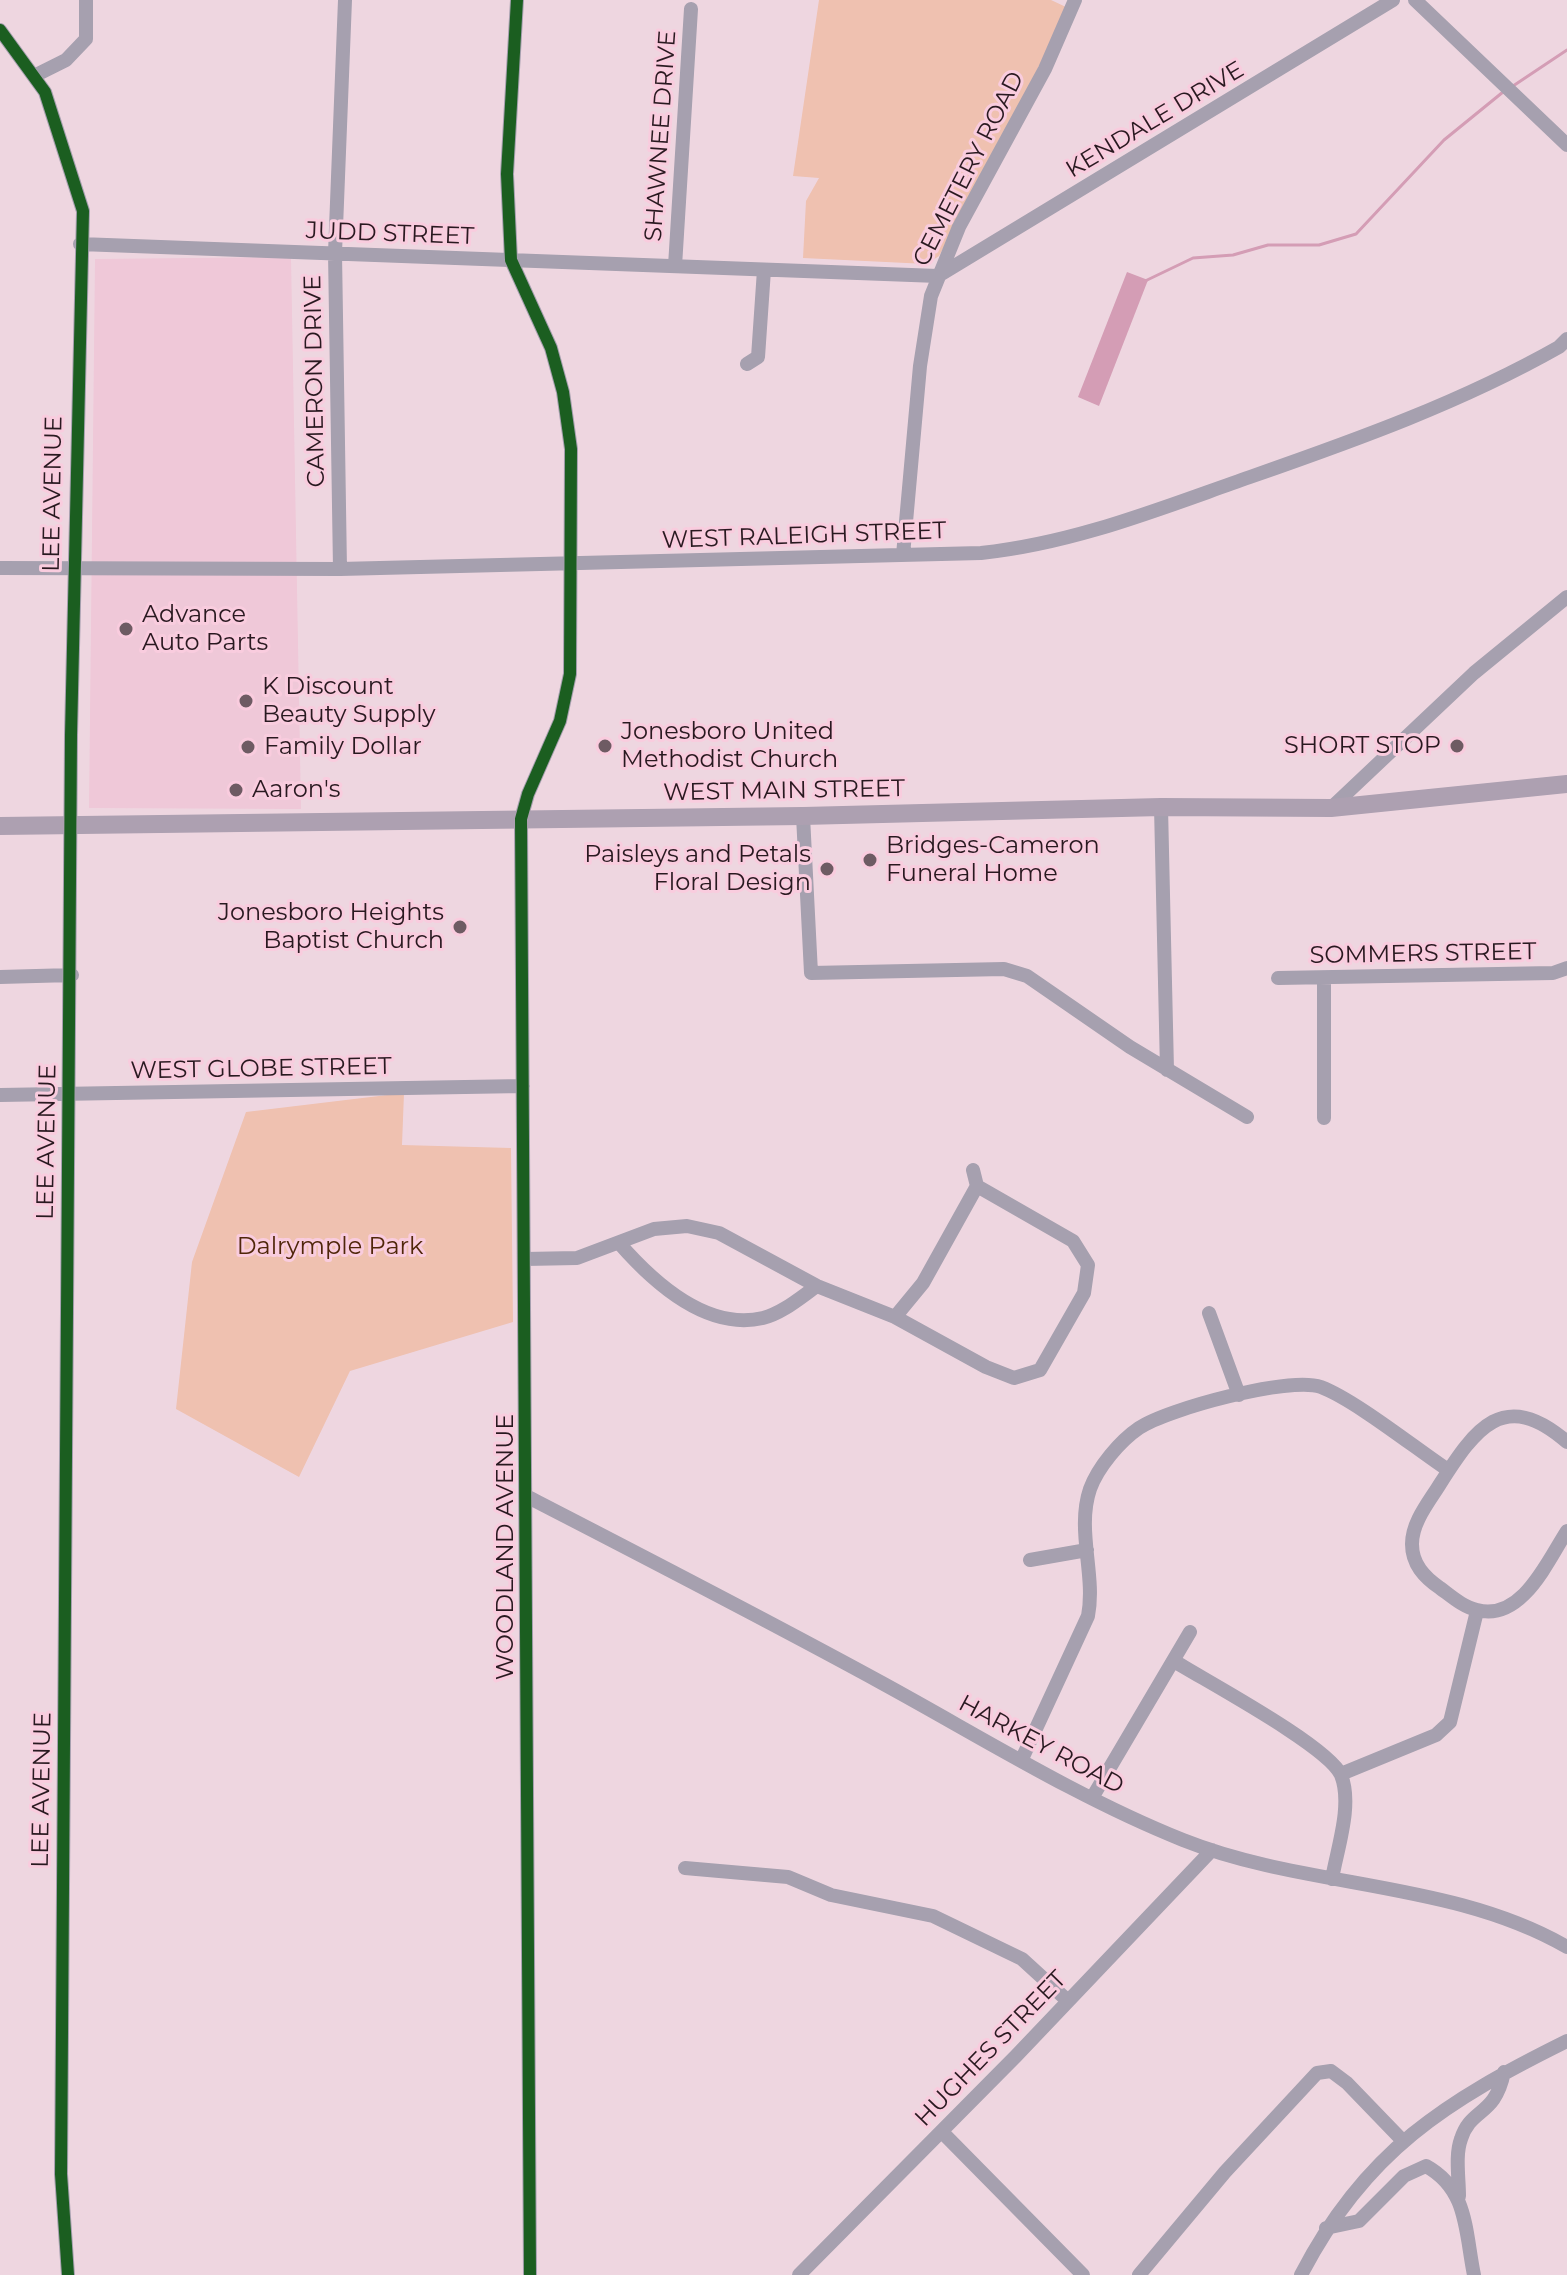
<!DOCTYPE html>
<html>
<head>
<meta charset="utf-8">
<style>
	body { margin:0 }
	canvas { display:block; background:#eed6e0 }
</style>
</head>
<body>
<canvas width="1567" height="2275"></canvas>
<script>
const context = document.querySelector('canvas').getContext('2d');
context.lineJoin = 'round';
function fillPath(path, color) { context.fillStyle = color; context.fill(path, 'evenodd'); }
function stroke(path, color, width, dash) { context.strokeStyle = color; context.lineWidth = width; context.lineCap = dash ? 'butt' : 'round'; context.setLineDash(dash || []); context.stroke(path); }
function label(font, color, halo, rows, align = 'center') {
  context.font = font + ' Montserrat,sans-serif'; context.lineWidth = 6; context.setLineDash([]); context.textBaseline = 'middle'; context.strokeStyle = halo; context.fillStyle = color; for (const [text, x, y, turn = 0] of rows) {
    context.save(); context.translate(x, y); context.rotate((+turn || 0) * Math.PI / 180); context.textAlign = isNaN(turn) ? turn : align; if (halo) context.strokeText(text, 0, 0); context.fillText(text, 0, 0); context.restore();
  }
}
const built = new Path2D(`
	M291 257 301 809 89 808 95 259Z`);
const green = new Path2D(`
	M819 0H1051L1066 7 1053 40 939 256 927 264 803 258 806 201 819 178 793 176Z
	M404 1093 402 1145 511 1148 513 1322 350 1371 299 1477 176 1409 192 1262 246 1112Z`);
const water = new Path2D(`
	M1127 272 1148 280 1099 406 1078 397Z`);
const stream = new Path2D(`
	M1513 86 1567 50
	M1143 282 1193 258 1233 255 1268 245H1319L1356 234 1444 140 1503 92`);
const minor = new Path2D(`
	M517 0 507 174 511 260 551 348 563 392 571 449 570 674 560 721 528 794 521 819 530 2275
	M1415 0 1567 145
	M0 30 45 92 83 211 71 735 61 2174 68 2275
	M34 76 66 60 86 39V0
	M80 244 938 276 1393 0
	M675 266 691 9
	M747 364 758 357 764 270
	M903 555 920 366 931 296 959 227 1045 69 1075 0
	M0 568 340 569 981 553C1076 543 1161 508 1250 477 1356 440 1462 402 1559 347L1567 339
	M340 569 335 253 345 0
	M1161 807 1167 1070
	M1331 808 1474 673 1567 597
	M803 816 811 973 1004 969 1027 976 1130 1047 1247 1117
	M0 977 72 975
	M1278 978 1553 973 1567 968
	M1324 979V1118
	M0 1095 523 1086
	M619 1243C653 1282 707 1331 763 1318 783 1313 801 1297 817 1286
	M525 1259 577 1258 654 1229 687 1226 719 1233 817 1286 895 1317 923 1283 977 1186 973 1170
	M1209 1313 1239 1395
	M895 1317 986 1367 1014 1378 1040 1370 1084 1293 1088 1265 1073 1241 977 1186
	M1567 1442C1504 1387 1475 1429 1440 1484 1429 1502 1412 1522 1412 1544 1412 1564 1424 1577 1440 1588 1451 1596 1463 1607 1477 1610 1522 1622 1548 1560 1567 1531
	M528 1497C646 1558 765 1619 882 1683 981 1737 1078 1798 1183 1840 1306 1889 1451 1880 1567 1947
	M1030 1560 1087 1550
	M1174 1661C1206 1681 1328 1746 1341 1775 1353 1805 1337 1849 1332 1879
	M1021 1761 1088 1616C1096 1575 1076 1530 1090 1489 1098 1467 1120 1441 1139 1428 1167 1409 1290 1376 1321 1387 1355 1400 1415 1448 1448 1470
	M1341 1774 1436 1735 1450 1722 1477 1611
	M1092 1798 1190 1632
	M685 1868 788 1877 831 1895 933 1916 1022 1959 1068 2001
	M942 2132 1083 2275
	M1459 2196C1459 2178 1455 2155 1461 2139 1471 2107 1495 2117 1504 2072
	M1326 2228 1359 2221 1404 2176 1426 2166C1468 2189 1465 2231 1474 2275
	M799 2275 1016 2056 1212 1850
	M1139 2275 1225 2172 1317 2073 1331 2071 1347 2083 1402 2140
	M1301 2275C1365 2151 1446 2101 1567 2041`);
const major = new Path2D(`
	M0 826 803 816 1161 807 1331 808 1567 784`);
const cycleway = new Path2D(`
	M517 0 507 174 511 260 551 348 563 392 571 449 570 674 560 721 528 794 521 819 530 2275
	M0 30 45 92 83 211 71 735 61 2174 68 2275`);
const markers = [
	[126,629,8,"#6e5b63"],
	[246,701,8,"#6e5b63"],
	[605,746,8,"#6e5b63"],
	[1457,746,8,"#6e5b63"],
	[248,747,8,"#6e5b63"],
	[236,790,8,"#6e5b63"],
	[870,860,8,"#6e5b63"],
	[827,869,8,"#6e5b63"],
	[460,927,8,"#6e5b63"]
];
const streetNames = [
	["KENDALE DRIVE",1155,120,-31],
	["SHAWNEE DRIVE",661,136,-86],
	["CEMETERY ROAD",969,169,-63],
	["JUDD STREET",390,234,2],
	["CAMERON DRIVE",315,381,-91],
	["LEE AVENUE",53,494,-89],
	["WEST RALEIGH STREET",804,536,-2],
	["WEST MAIN STREET",784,791,-1],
	["SOMMERS STREET",1423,954,-1],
	["WEST GLOBE STREET",261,1069,-1],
	["LEE AVENUE",47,1142,-89],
	["WOODLAND AVENUE",506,1547,-90],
	["HARKEY ROAD",1041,1745,28],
	["LEE AVENUE",42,1790,-89],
	["HUGHES STREET",991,2049,-46]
];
const poiNames = [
	["Advance",142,615],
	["Auto Parts",142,643],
	["K Discount",262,687],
	["Beauty Supply",262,715],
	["Jonesboro United",621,732],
	["Methodist Church",621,760],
	["SHORT STOP",1441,746,"right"],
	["Family Dollar",264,747],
	["Aaron's",252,790],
	["Bridges-Cameron",886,846],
	["Funeral Home",886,874],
	["Paisleys and Petals",811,855,"right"],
	["Floral Design",811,883,"right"],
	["Jonesboro Heights",444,913,"right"],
	["Baptist Church",444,941,"right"]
];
const parkNames = [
	["Dalrymple Park",330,1247]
];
fillPath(built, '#efc8d8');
fillPath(green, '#efc1b0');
fillPath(water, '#d49db5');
stroke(stream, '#d49db5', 3);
stroke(minor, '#a6a0af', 14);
stroke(major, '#ada0b1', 18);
stroke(cycleway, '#1b5e20', 12);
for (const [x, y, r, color] of markers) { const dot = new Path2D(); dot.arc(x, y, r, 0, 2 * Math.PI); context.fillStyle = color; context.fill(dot); stroke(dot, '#f9ccde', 3); }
label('24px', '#291920', '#f9ccde', streetNames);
label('24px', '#291920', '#f9ccde', poiNames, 'left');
label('24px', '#4f2609', '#f9ccde', parkNames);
</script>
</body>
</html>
